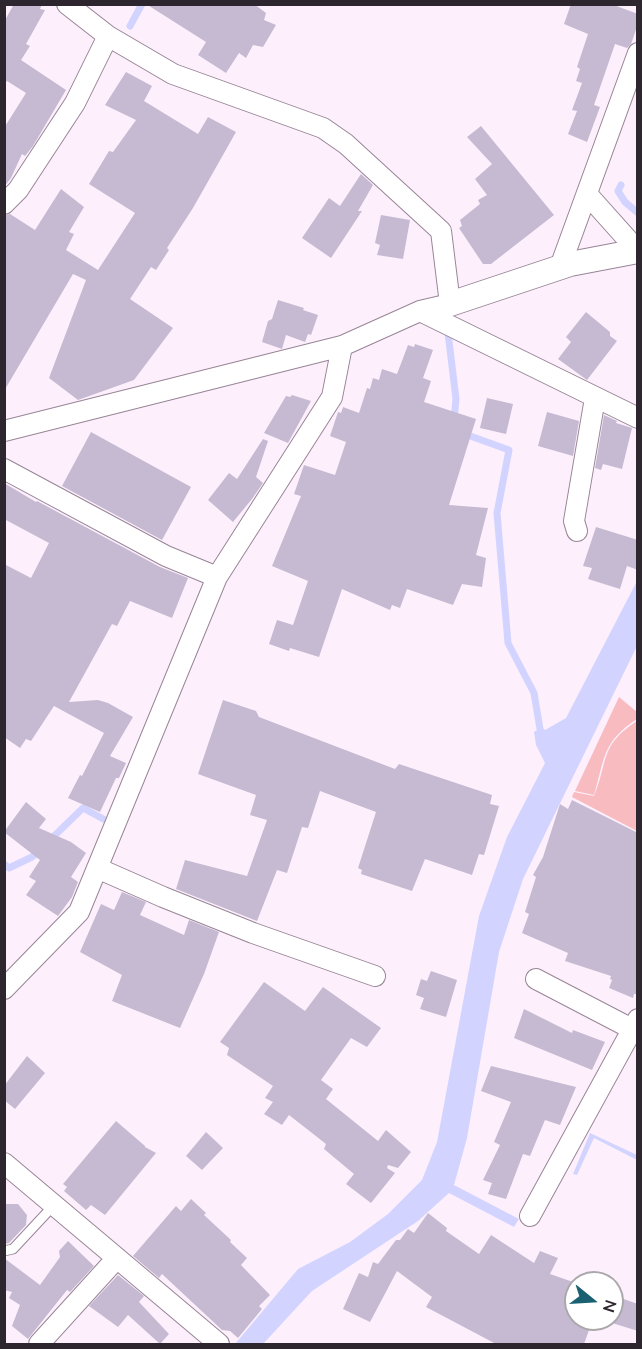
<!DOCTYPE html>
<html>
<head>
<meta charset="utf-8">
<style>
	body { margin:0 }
	#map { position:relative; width:642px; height:1349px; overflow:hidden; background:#fdf0fc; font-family:"Nunito Sans",sans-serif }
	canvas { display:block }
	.frame { position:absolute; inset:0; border:6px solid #2e262e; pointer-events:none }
	.north { position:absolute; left:564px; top:1271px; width:60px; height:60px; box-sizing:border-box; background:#fff; border:2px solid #aba8ab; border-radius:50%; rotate:108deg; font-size:16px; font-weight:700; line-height:24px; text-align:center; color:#2e262e }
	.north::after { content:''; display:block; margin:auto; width:21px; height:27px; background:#196170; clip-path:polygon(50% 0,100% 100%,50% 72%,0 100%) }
</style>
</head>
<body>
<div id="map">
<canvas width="642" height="1349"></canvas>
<div class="frame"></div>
<div class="north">N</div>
</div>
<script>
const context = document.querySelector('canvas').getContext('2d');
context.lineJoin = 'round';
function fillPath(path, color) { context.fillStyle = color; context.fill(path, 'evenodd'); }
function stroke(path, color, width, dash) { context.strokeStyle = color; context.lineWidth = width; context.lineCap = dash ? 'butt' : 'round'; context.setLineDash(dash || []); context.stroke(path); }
const green = new Path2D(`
	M619 697 637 712V719C602 742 605 758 594 795L575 791Z
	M637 721V831L572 797 574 792 594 796C609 760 599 746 637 721Z`);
const water = new Path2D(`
	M637 581V646L523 879 499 952 467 1138 454 1185 519 1219 514 1227 449 1193 418 1221 312 1291 263 1344H235L298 1269 350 1242 388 1214 422 1180 437 1142 479 916 507 837 545 763 536 745 534 732 542 727 545 730 566 718Z
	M590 1133 637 1155V1160L594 1138 577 1175 573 1174Z`);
const stream = new Path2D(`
	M130 26 142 4
	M621 185 618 191 625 202 638 213
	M448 333 456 399 454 420
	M462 433 509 450 497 513 508 643 534 693 540 729
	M50 840 83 808 107 821
	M4 864 9 868 32 857 40 850`);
const building = new Path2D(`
	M14 4H42L40 9 45 10 26 44 30 46 21 60 66 90 33 146 25 156 22 154 11 178 4 187V128L26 93 7 81 4 84V22Z
	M146 4H254L266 13 264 20 276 25 263 47 253 45 246 58 239 53 226 73 198 55 206 42Z
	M571 4H611L638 14V24L631 44 627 48 615 44 594 105 600 107 587 142 568 134 577 111 572 110 582 83 576 81 580 69 577 67 588 34 564 24Z
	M126 72 152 86 144 101 198 134 208 117 236 132 193 208 167 248 169 250 156 270 151 267 130 299 173 328 134 380 78 400 49 378 86 280 73 274 4 391V216L10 214 35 230 61 189 84 207 69 232 74 234 66 250 98 270 135 213 89 184 109 151 113 152 136 120 105 105Z
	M481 126 554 215 491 264H483L459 228 462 226 460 220 480 204 478 200 487 195 475 179 492 164 467 137Z
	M361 174 373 185 358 211H362L331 258 302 238 329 198 340 206Z
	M381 215 410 220 403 259 377 255 380 245 375 243Z
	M278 300 304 308 303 310 318 315 311 335 308 334 305 342 286 335 282 349 262 342 268 321 272 319Z
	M586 312 610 332V336L617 341 587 380 558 359 571 342 566 337Z
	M415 344 433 350 423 378 431 381 424 402 476 419 449 505 488 508 476 555 486 558 482 587 462 584 453 605 407 589 400 608 392 605 390 610 342 589 319 657 290 648 289 651 269 644 277 620 293 625 308 581 272 566 301 496 294 494 304 465 335 475 346 442 330 436 338 412 341 413 343 407 359 413 367 388 370 389 373 378 379 380 382 369 397 374 408 345 414 347Z
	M292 395 311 401 288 443 264 433 286 396 290 397Z
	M487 398 513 404 506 434 480 428Z
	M547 412 579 421 573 456 538 446Z
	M604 415 617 421 616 423 632 428 622 469 603 464 601 470 595 468Z
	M91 432 191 487 162 540 62 486Z
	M263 439 268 441 256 477 263 483 252 499 233 522 208 500 229 473 237 479Z
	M4 483 36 502 37 501 160 567 188 578 172 618 130 601 117 626 112 624 69 702 98 700 108 703 133 717 110 756 126 763 119 778H116L100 812 68 798 80 775 82 776 104 733 54 706 31 741 26 739 20 748 4 737V564L31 578 49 543 4 519Z
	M596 527 638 540V570L627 566 620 589 588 579 592 568 583 566Z
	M223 700 256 711 259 717 395 769 399 764 492 795 490 804 499 806 484 855 479 854 472 875 425 859 412 891 361 874 362 870 358 868 376 812 320 791 308 828 302 827 287 873 277 870 257 921 176 889 185 860 247 876 267 820 250 815 256 795 198 774Z
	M572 800 638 833V994H634L633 998 609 988 612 980 610 979 611 976 565 961 568 953 522 933 529 914 525 912 536 877 533 875 543 857 560 804 568 809Z
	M26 802 46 819 39 828 71 842 86 853 71 877 78 882 72 897 58 916 26 895 36 881 29 877 40 860 4 832Z
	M122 892 146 902 140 915 184 935 189 920 219 932 204 974 180 1028 112 1001 122 975 80 952 101 904 114 910Z
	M431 971 457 980 446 1017 420 1009 424 998 416 995 421 979 427 981Z
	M264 982 305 1011 323 987 381 1028 367 1047 351 1038 321 1080 333 1089 326 1099 378 1141 386 1130 411 1152 398 1168 388 1165 387 1168 395 1173 371 1203 346 1184 354 1174 324 1149 326 1144 289 1115 282 1125 264 1114 273 1102 265 1098 273 1086 227 1055 229 1048 220 1042Z
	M524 1009 572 1033 573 1030 605 1042 592 1070 514 1038Z
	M27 1056 45 1073 15 1109 4 1100V1086Z
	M491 1066 576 1087 560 1125 545 1120 530 1156 523 1154 506 1199 488 1194 492 1183 483 1180 500 1145 494 1142 511 1102 481 1091Z
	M116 1121 145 1146V1147L156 1153 105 1215 91 1205 86 1210 64 1191 67 1187 63 1184Z
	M206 1132 223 1148 202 1170 186 1156Z
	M191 1199 206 1213 204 1215 231 1240 230 1242 247 1258 241 1265 270 1295 259 1306 262 1309 238 1338 230 1331 222 1330 162 1274 159 1278 133 1256 176 1206 181 1211Z
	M4 1204H18L27 1215 26 1225 9 1243 4 1244Z
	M428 1213 447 1228 446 1231 479 1254 491 1235 534 1263 540 1251 558 1258 550 1274 576 1283V1319H593L584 1344H496L426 1307 432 1297 397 1271 370 1322 343 1309 359 1273 368 1277 373 1262 378 1264 396 1240H400L408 1229 414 1233Z
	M68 1241 94 1266 70 1292 67 1290 28 1339 12 1326 20 1305 9 1298 12 1292 4 1290V1258L40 1285 60 1257 59 1251Z
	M118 1275 144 1296 139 1302 169 1334 160 1344 128 1315 118 1327 89 1306Z
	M612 1295 638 1304V1331L612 1323Z`);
const service = new Path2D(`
	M4 1251 13 1249 54 1205`);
const minor = new Path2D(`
	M587 194 638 251
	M4 204 18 190 75 103 108 36
	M560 267 638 53
	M420 311 638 418
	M4 431 342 346 420 311 450 304 441 231 346 144 323 128 173 74 108 36 67 4
	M4 469 166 556 217 577
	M577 531 574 521 595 398
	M97 868 163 897 253 933 375 976
	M536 979 632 1029
	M4 989 79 912 217 577 332 397 342 346
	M4 1163 219 1344
	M530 1216 638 1019
	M39 1344 117 1258`);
const tertiary = new Path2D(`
	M450 304 570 264 638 251`);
fillPath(green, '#f8bbc0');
fillPath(water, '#d2d4ff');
stroke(stream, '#d2d4ff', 7);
fillPath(building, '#c5bad2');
stroke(service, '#988597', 11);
stroke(minor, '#988597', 22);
stroke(tertiary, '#988597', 26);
stroke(service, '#fff', 9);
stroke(minor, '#fff', 20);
stroke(tertiary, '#fff', 24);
</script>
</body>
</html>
